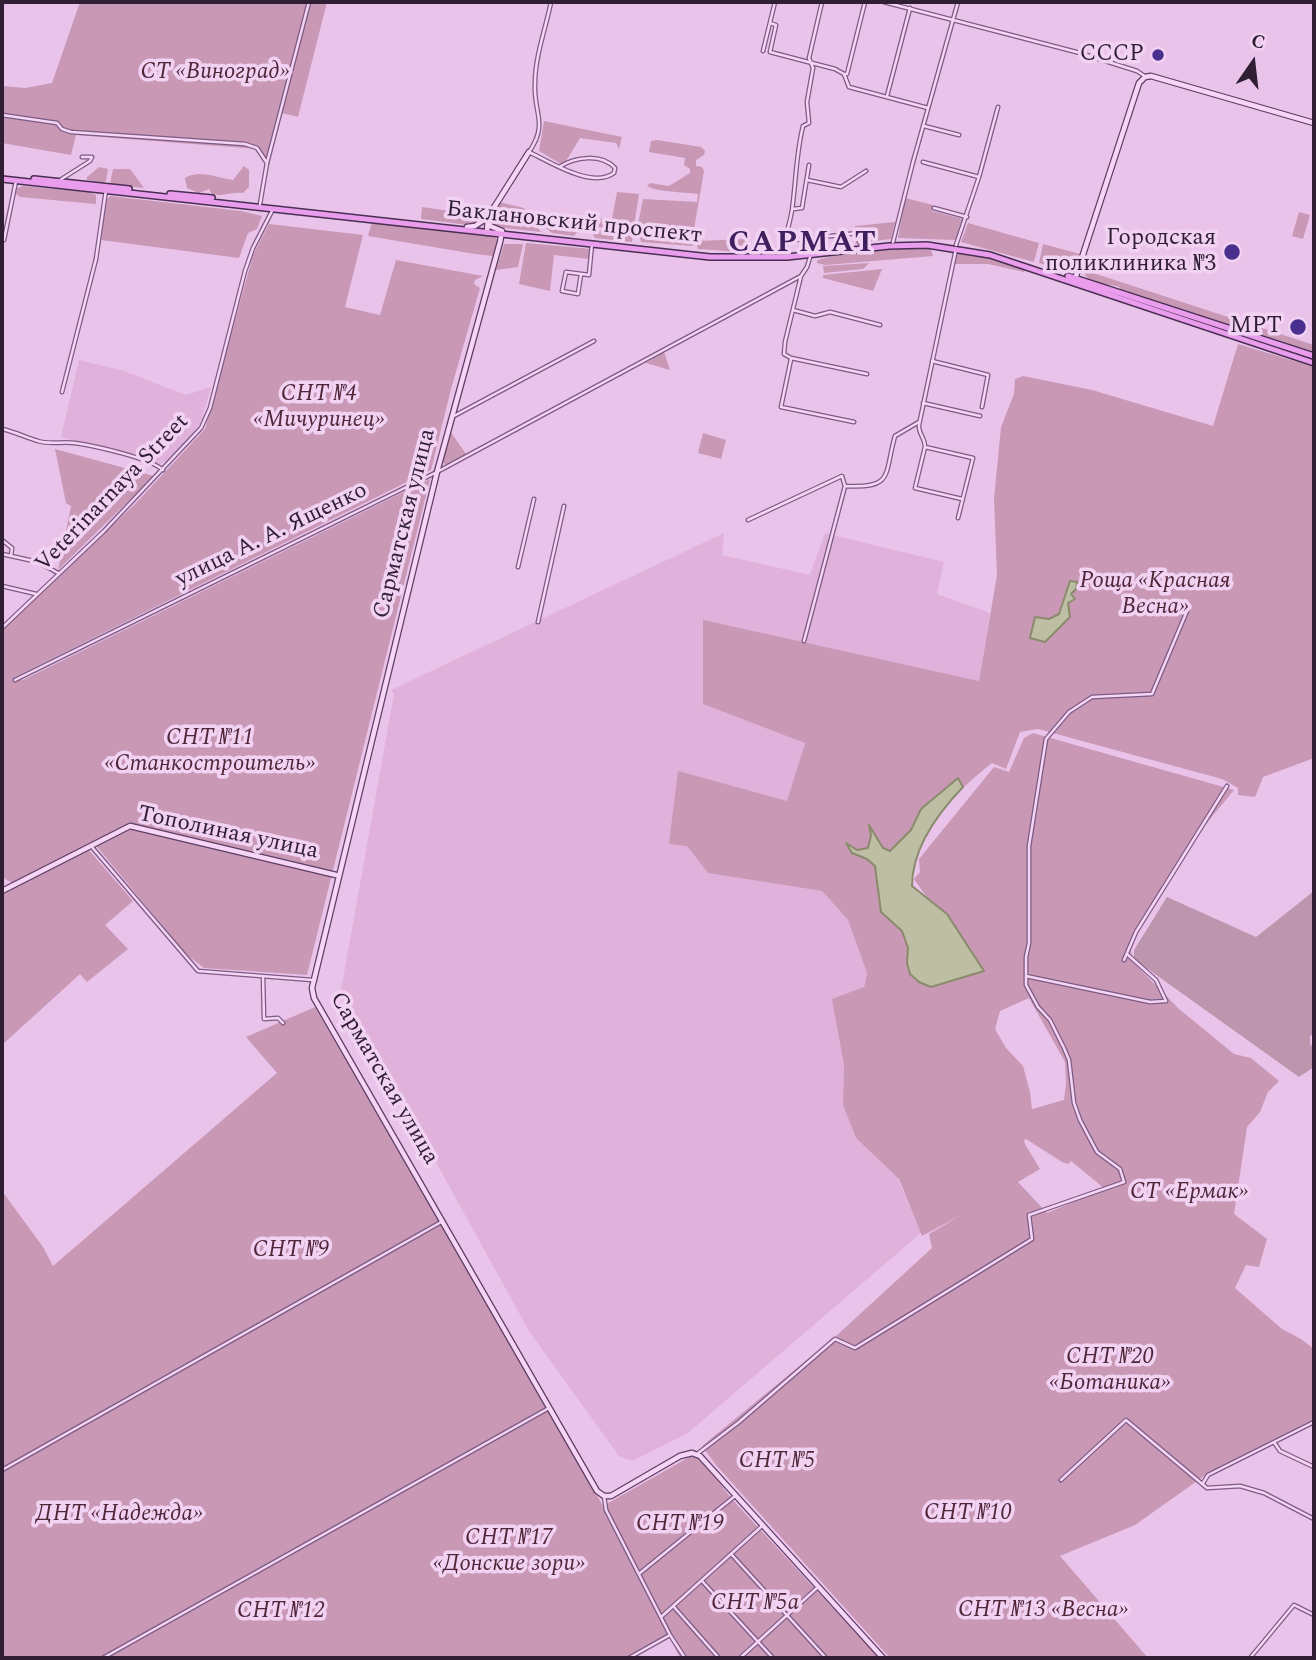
<!DOCTYPE html>
<html>
<head>
<meta charset="utf-8">
<style>
	body { margin:0 }
	#map { position:relative; width:1316px; height:1660px; overflow:hidden; background:#eac3eb; font-family:Spectral,serif }
	canvas { display:block }
	.frame { position:absolute; inset:0; border:4px solid #2f1e34; pointer-events:none }
	.north { position:absolute; left:1218px; top:28px; width:70px; height:70px; -webkit-text-stroke:5px #f2d2f3; paint-order:stroke; rotate:14deg; font-size:19px; font-weight:700; line-height:28px; text-align:center; color:#2f1e34 }
	.north::after { content:''; display:block; margin:auto; width:24px; height:32px; background:#2f1e34; clip-path:polygon(50% 0,100% 100%,50% 72%,0 100%) }
</style>
</head>
<body>
<div id="map">
<canvas width="1316" height="1660"></canvas>
<div class="frame"></div>
<div class="north">С</div>
</div>
<script>
const context = document.querySelector('canvas').getContext('2d');
context.lineJoin = 'round';
function fillPath(path, color) { context.fillStyle = color; context.fill(path, 'evenodd'); }
function stroke(path, color, width, dash) { context.strokeStyle = color; context.lineWidth = width; context.lineCap = dash ? 'butt' : 'round'; context.setLineDash(dash || []); context.stroke(path); }
function label(font, color, halo, rows, align = 'center') {
  context.font = font + ' Spectral,serif'; context.lineWidth = 7; context.setLineDash([]); context.textBaseline = 'middle'; context.strokeStyle = halo; context.fillStyle = color; for (const [text, x, y, turn = 0] of rows) {
    context.save(); context.translate(x, y); context.rotate((+turn || 0) * Math.PI / 180); context.textAlign = isNaN(turn) ? turn : align; if (halo) context.strokeText(text, 0, 0); context.fillText(text, 0, 0); context.restore();
  }
}
const farmland = new Path2D(`
	M79 360 124 371 186 395 211 387 201 421 191 436 169 460 160 464 61 437Z
	M724 533 722 555 810 575 825 533 944 562 937 594 990 613 979 681 703 621V704L805 742 788 801 687 846 708 873 822 891 848 920 867 973 844 1065 843 1105 856 1138 897 1177 921 1233 688 1433 632 1461 619 1456 529 1331 341 990 394 694 391 690Z`);
const green = new Path2D(`
	M80 2H327L298 117 282 113 269 165 257 149 76 135 71 155 2 143V86L25 88 52 83Z
	M544 121 622 137 619 149 616 143 580 138 565 163 561 164 539 151Z
	M657 140 701 147 705 151 704 155 696 160V166L702 167 704 171 693 235 637 229 643 199 697 202 698 194C684 192 656 192 647 186L650 183 669 186 690 173V169L684 165 685 158 649 152 651 141Z
	M244 166 249 170V187L243 193C231 192 223 197 212 194L209 189 199 193 187 188 185 178C199 169 217 178 233 180Z
	M99 167 108 169 106 181 103 183 87 180V177Z
	M113 169H130L144 188 110 184Z
	M23 186 89 192 96 195V204L20 197 16 194 17 188Z
	M617 192 639 194 634 226 627 231 592 226 593 218 612 219Z
	M110 196 241 211 262 216 257 229 248 233 239 258 101 240 105 201Z
	M905 198 933 205 932 211 963 219 956 240 898 238Z
	M499 202 524 208 530 218 491 214Z
	M422 207 483 216 476 223 468 225 421 219Z
	M1299 212 1310 215 1303 239 1292 236Z
	M492 216 532 221 541 232 495 227Z
	M372 222 494 235 497 240 493 256 475 254 368 236Z
	M542 222 578 226V231L574 236 552 233 539 223Z
	M895 222 891 239 856 243 855 226Z
	M968 223 1039 243 1034 262 961 242Z
	M269 224 363 235 345 307 380 315 396 260 483 276 475 280 474 284 480 288 451 389 431 470 15 677 23 680 430 479 307 975 204 968 187 955 93 842 12 883 2 877V630L135 504 205 429 253 255Z
	M590 229 633 233 632 242 595 238Z
	M639 233 694 238 693 246 641 242Z
	M746 239V248L782 247V250L742 252 698 249 697 246 699 241Z
	M526 243 591 249 589 259 554 255 550 291 519 284Z
	M504 244H523L518 267 496 270Z
	M1043 244 1080 254 1073 273 1039 263Z
	M924 247 931 250 933 256 825 265 817 263V261C825 254 908 248 924 247Z
	M960 252 980 255 1025 268 1024 272 988 264H955V257Z
	M869 263 863 269 824 273 823 266Z
	M882 269 873 291 823 278V275Z
	M1090 272 1314 345V353L1121 290 1119 287C1108 283 1091 286 1084 273Z
	M1238 344 1314 367V758L1263 777 1255 797 1238 795V788L1222 779 1038 729 1020 732 1006 769 992 763C954 793 912 833 912 886L928 899 914 879 920 872 919 859 994 767 1009 772 1024 738 1033 733 1234 790 1196 836 1130 940 1132 961 1179 1009 1234 1054 1251 1058 1279 1081 1268 1092 1260 1112 1247 1127 1234 1214 1267 1239 1259 1267 1246 1265 1235 1288 1282 1329 1301 1339 1314 1349V1421L1229 1467 1214 1469 1135 1525 1060 1556 1148 1658H890L716 1465 702 1446 836 1336 932 1248 929 1234 963 1214 922 1236 899 1179 856 1138 843 1105 844 1065 832 999 864 987 867 973 848 920 822 891 708 873 687 846 669 844 678 771 787 801 805 743 703 704V620L979 681 997 575 994 499 1001 427 1014 394 1015 379 1023 376 1092 390 1213 426ZM1029 998 1065 1062 1066 1084 1064 1100 1032 1109 1030 1092 1023 1066 1006 1048 995 1029 1000 1011ZM1026 1139 1062 1162 1068 1164 1071 1161 1105 1189 1047 1213 1018 1182 1040 1169 1025 1144 1024 1140Z
	M664 352 670 370 646 363Z
	M450 431 466 454 446 465 441 461Z
	M703 433 726 440 721 459 698 453Z
	M55 449 154 476 58 570 71 506 66 503Z
	M88 849 133 901 105 925 128 949 87 982 80 974 2 1045V893Z
	M315 1007 603 1506 691 1456 701 1458 731 1498 879 1658H680L668 1634 624 1658H2V1191L43 1247 53 1266 277 1073 246 1037Z`);
const cemetery = new Path2D(`
	M1314 891V1033L1310 1036V1044L1314 1048V1067L1299 1077 1134 959V950L1167 897 1256 937Z`);
const water = new Path2D(`
	M1070 581 1077 582 1076 589 1071 594 1075 599 1068 603 1070 617 1045 642 1030 638 1035 617 1049 619 1059 614Z
	M958 778 963 787C938 813 912 848 912 886L947 914 984 971 931 987 919 982 910 974 907 963 908 948 902 931 881 912 875 866 867 859 852 853 846 843 857 850 868 848 871 835 869 825 883 848 890 851 911 830 921 809Z`);
const street = new Path2D(`
	M551 2C546 28 535 56 535 83 533 113 549 123 529 152 550 162 592 189 614 173L615 168C601 153 575 157 559 167
	M865 2 847 74H844L849 87 928 108
	M884 2 1080 53 1137 71 1146 77
	M770 23 776 25 770 52 835 69 844 74
	M763 51 775 2
	M887 96 910 8
	M2 115 57 123 62 129 71 132 245 144 257 148 267 163
	M924 126 959 135
	M923 162 979 177
	M60 180 90 161 92 157H82
	M807 180 841 187 866 171
	M260 204 267 163 309 2
	M934 208 967 217
	M793 209 802 208 809 165
	M812 238V251L807 267 801 276 785 342 784 354 791 358 867 374
	M4 240 16 181
	M786 241 858 233 859 242 863 245
	M893 242 913 162 958 2
	M956 245 979 177 998 107
	M956 249 919 425C918 433 925 438 925 447L915 488 962 499
	M787 253C783 239 790 224 792 210 796 182 796 154 803 126L809 123 807 102 813 68 809 58 822 2
	M581 274 578 294 562 291 566 272 589 275 592 244
	M793 310 815 316 830 312 880 325
	M791 359 781 407 854 422
	M932 361 988 375 982 407
	M62 392 96 259 106 190
	M923 403 980 416
	M454 416 594 341
	M2 429C15 432 25 437 38 441 50 445 63 441 75 443 95 446 150 458 163 470
	M925 447 973 458 958 518
	M748 520 842 476 845 486
	M2 540 12 548 11 556
	M2 554 38 562 58 573
	M518 567 534 499
	M2 586 36 594
	M538 622 564 506
	M2 628 104 531 201 428 210 408 245 271 253 248 272 211
	M804 641 845 486C894 489 884 475 895 436L919 422
	M15 680 437 472 801 276
	M91 846 198 971 312 980
	M1124 960 1136 932 1227 786
	M263 976 264 1019 278 1018 283 1023
	M1026 976 1150 1002 1166 1001 1156 980 1127 954
	M1274 1442 1280 1451 1314 1467
	M697 1454 739 1422 835 1339 855 1348 1032 1239 1029 1215 1124 1182 1120 1169 1097 1152 1080 1120 1074 1103 1069 1060 1064 1048 1050 1020 1038 1007 1026 985V957L1029 943V846L1046 739 1069 712 1092 697 1152 694 1187 611
	M2 1470 443 1221
	M1061 1480 1126 1420 1207 1488 1240 1486 1264 1493 1314 1519
	M1203 1483 1208 1475 1314 1422
	M604 1496 606 1510 670 1635 685 1658
	M732 1555 826 1658
	M640 1573 735 1496
	M702 1581 773 1658
	M674 1607 719 1658
	M661 1617 762 1526
	M103 1658 549 1408
	M629 1658 670 1635
	M740 1658 818 1587
	M1250 1658 1294 1605 1314 1615`);
const secondary = new Path2D(`
	M488 217 490 226 502 231 500 242 437 472 312 988 314 998 597 1491 604 1496H611L680 1456 692 1453 700 1456 883 1658
	M467 227 475 226 487 218
	M487 233 488 217 529 152
	M1075 279 1139 83 1145 77 1151 76 1314 123
	M2 891 130 826 336 875`);
const primary = new Path2D(`
	M2 179 710 257H787L889 246 927 245 990 255 1314 363
	M34 179 129 189
	M170 194 212 198
	M1068 276 1314 356`);
const markers = [
	[1158,55,7,"#492f8e"],
	[1232,252,9,"#492f8e"],
	[1298,327,9,"#492f8e"]
];
const poiNames = [
	["СССР",1144,55],
	["Городская",1216,239],
	["поликлиника №3",1216,265],
	["МРТ",1282,327]
];
const parkNames = [
	["СТ «Виноград»",215,73],
	["СНТ №4",319,395],
	["«Мичуринец»",319,421],
	["Роща «Красная",1155,582],
	["Весна»",1155,608],
	["СНТ №11",210,739],
	["«Станкостроитель»",210,765],
	["СТ «Ермак»",1189,1193],
	["СНТ №9",291,1251],
	["СНТ №20",1110,1358],
	["«Ботаника»",1110,1384],
	["СНТ №5",777,1462],
	["СНТ №10",968,1514],
	["ДНТ «Надежда»",119,1515],
	["СНТ №19",680,1525],
	["СНТ №17",509,1539],
	["«Донские зори»",509,1565],
	["СНТ №5а",755,1604],
	["СНТ №13 «Весна»",1043,1611],
	["СНТ №12",281,1612]
];
const streetNames = [
	["Баклановский проспект",574,224,6],
	["Veterinarnaya Street",113,494,-46],
	["Сарматская улица",406,524,-76],
	["улица А. А. Ященко",272,536,-26],
	["Тополиная улица",228,834,12],
	["Сарматская улица",383,1079,60]
];
const districtNames = [
	["САРМАТ",803,245]
];
fillPath(farmland, '#e0b1da');
fillPath(green, '#c898b5');
fillPath(cemetery, '#bd96ae');
fillPath(water, '#bebea5');
stroke(water, '#8a8b6c', 2);
stroke(street, '#7c5b84', 5);
stroke(secondary, '#5d3e65', 7);
stroke(primary, '#492f52', 8);
stroke(street, '#f6d5f6', 2.5);
stroke(secondary, '#f6d5f6', 4.5);
stroke(primary, '#e99dec', 5);
for (const [x, y, r, color] of markers) { const dot = new Path2D(); dot.arc(x, y, r, 0, 2 * Math.PI); context.fillStyle = color; context.fill(dot); stroke(dot, '#f2d2f3', 2.5); }
label('23px', '#2f1e34', '#f2d2f3', poiNames, 'right');
label('italic 23px', '#502639', '#f2d2f3', parkNames);
label('23px', '#2f1e34', '#f2d2f3', streetNames);
context.letterSpacing = '2px';
label('bold 30px', '#3f205e', '#f2d2f3', districtNames);
context.letterSpacing = '0px';
</script>
</body>
</html>
